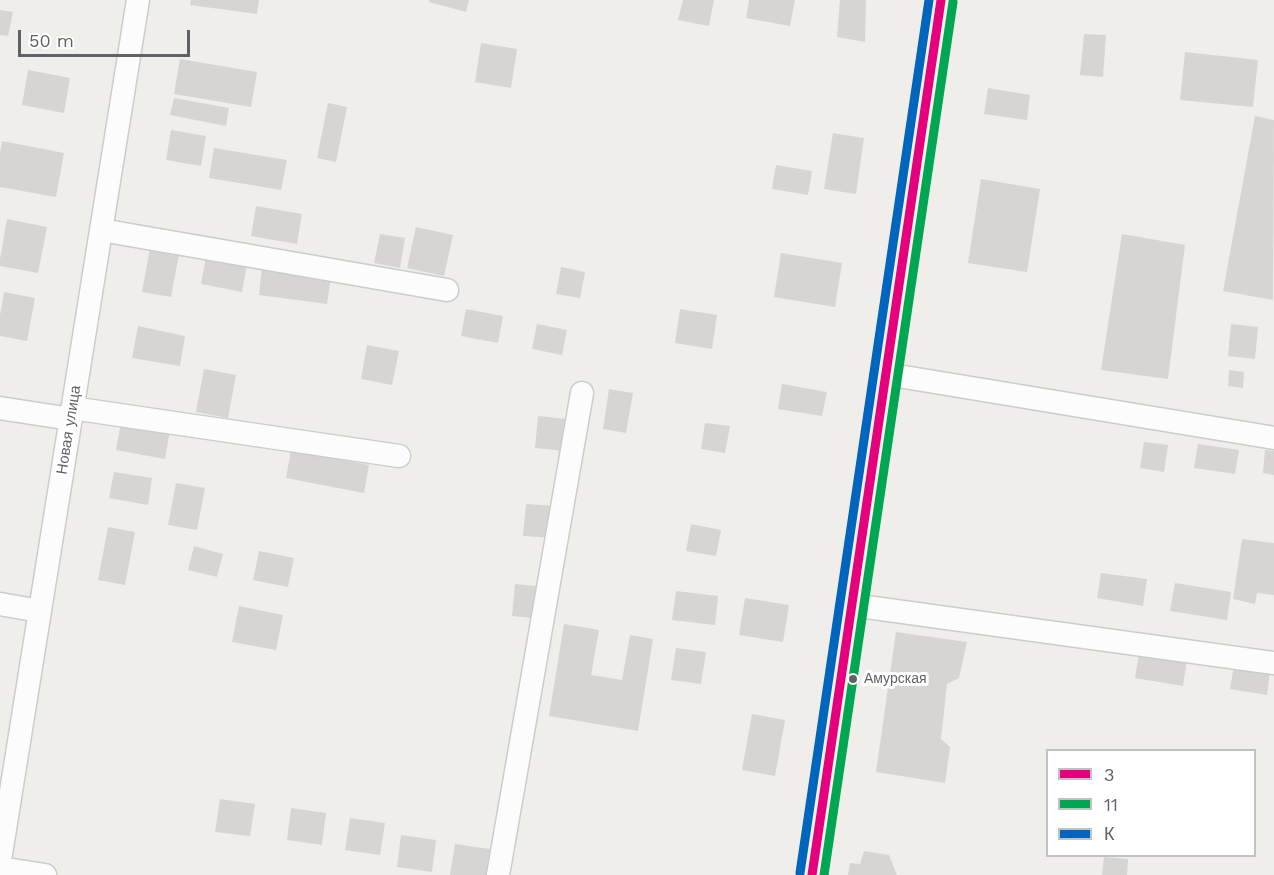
<!DOCTYPE html>
<html>
<head>
<meta charset="utf-8">
<style>
	body { margin:0 }
	#map { position:relative; width:1274px; height:875px; overflow:hidden; background:#efeeea; font-family:"Work Sans",sans-serif }
	canvas { display:block }
	.legend { position:absolute; left:1046px; top:749px; width:210px; height:108px; box-sizing:border-box; background:#fff; border:2px solid #bfc1c3; margin:0; padding:8px 10px; list-style:none; font-size:18px; color:#5f6368 }
	.legend li { display:flex; align-items:center; gap:12px; height:30px }
	.legend b { width:30px; border:2px solid #bfc1c3 }
	.scale { position:absolute; left:18px; top:30px; width:172px; height:27px; box-sizing:border-box; border:3px solid #5f6368; border-top:0; padding-left:8px; font-size:18px; line-height:21px; white-space:nowrap; color:#5f6368; -webkit-text-stroke:4px #fff; paint-order:stroke }
</style>
</head>
<body>
<div id="map">
<canvas width="1274" height="875"></canvas>
<ul class="legend">
<li><b style="height:8px;background:#e5007d"></b>3</li>
<li><b style="height:8px;background:#00a651"></b>11</li>
<li><b style="height:8px;background:#0065bd"></b>К</li>
</ul>
<div class="scale">50 m</div>
</div>
<script>
const context = document.querySelector('canvas').getContext('2d');
context.lineJoin = 'round';
function fillPath(path, color) { context.fillStyle = color; context.fill(path, 'evenodd'); }
function stroke(path, color, width, dash) { context.strokeStyle = color; context.lineWidth = width; context.lineCap = dash ? 'butt' : 'round'; context.setLineDash(dash || []); context.stroke(path); }
function label(font, color, halo, rows, align = 'center') {
  context.font = font + ' "Work Sans",sans-serif'; context.lineWidth = 6; context.setLineDash([]); context.textBaseline = 'middle'; context.strokeStyle = halo; context.fillStyle = color; for (const [text, x, y, turn = 0] of rows) {
    context.save(); context.translate(x, y); context.rotate((+turn || 0) * Math.PI / 180); context.textAlign = isNaN(turn) ? turn : align; if (halo) context.strokeText(text, 0, 0); context.fillText(text, 0, 0); context.restore();
  }
}
const building = new Path2D(`
	M191 0H259L257 14 190 5Z
	M429 0H469L466 12 429 2Z
	M683 0H714L709 26 678 20Z
	M749 0H795L790 26 746 18Z
	M840 0H866L865 42 837 37Z
	M0 10 13 12 8 36 0 35Z
	M1084 34 1106 35 1103 77 1080 75Z
	M481 43 517 49 511 88 475 82Z
	M1185 52 1258 60 1253 107 1180 100Z
	M180 59 257 72 251 107 174 94Z
	M28 70 70 78 64 113 22 105Z
	M988 88 1030 95 1027 120 984 114Z
	M174 98 229 108 226 126 170 115Z
	M328 103 347 107 336 162 317 158Z
	M1255 116 1274 120 1273 300 1223 291Z
	M171 130 206 136 201 166 166 160Z
	M833 133 864 138 856 194 824 189Z
	M2 141 64 153 56 197 0 187V153Z
	M214 148 287 160 281 190 209 178Z
	M776 165 812 171 808 195 772 189Z
	M981 179 1040 189 1027 272 968 263Z
	M256 206 302 214 297 244 251 236Z
	M7 219 47 227 38 273 0 266V259Z
	M416 227 453 235 444 276 407 268Z
	M380 234 405 238 400 268 374 263Z
	M1122 234 1185 245 1168 379 1101 370Z
	M150 248 179 254 171 297 142 292Z
	M781 253 842 263 835 307 774 297Z
	M206 257 247 264 242 292 201 284Z
	M262 267 331 276 327 304 259 295Z
	M561 267 585 272 580 298 556 294Z
	M4 292 35 298 27 341 0 336V315Z
	M466 309 503 316 498 343 461 336Z
	M680 309 717 315 712 349 675 343Z
	M537 324 567 330 562 355 532 349Z
	M1231 324 1258 327 1255 359 1228 356Z
	M138 326 185 336 180 366 132 358Z
	M367 345 399 351 392 385 361 379Z
	M204 369 236 375 228 418 196 412Z
	M1229 370 1244 372 1243 388 1228 386Z
	M782 384 827 392 822 416 778 409Z
	M609 389 633 393 626 433 603 429Z
	M538 416 567 419 565 451 535 448Z
	M121 422 170 431 165 459 116 450Z
	M705 423 730 426 725 453 701 449Z
	M1144 442 1168 445 1164 472 1140 468Z
	M1198 444 1239 450 1235 474 1194 468Z
	M291 450 369 465 364 493 286 478Z
	M1265 450 1274 451V475L1263 473Z
	M114 472 152 478 148 505 109 498Z
	M176 483 205 488 197 530 168 525Z
	M526 504 556 506 553 538 523 536Z
	M691 524 721 530 716 556 686 551Z
	M108 527 135 532 125 585 98 580Z
	M1242 539 1274 543V595L1257 593 1255 604 1233 599Z
	M194 546 223 554 217 577 188 570Z
	M259 551 294 558 288 587 253 580Z
	M1101 573 1147 579 1143 606 1097 598Z
	M1175 583 1231 592 1227 620 1170 611Z
	M515 584 545 587 542 619 512 616Z
	M676 591 718 596 715 625 672 620Z
	M745 598 789 605 783 642 739 635Z
	M239 606 283 615 276 650 232 642Z
	M564 624 599 630 591 675 622 680 630 635 653 639 638 731 549 716Z
	M896 632 967 642 959 678 947 684 941 739 950 747 945 783 876 772Z
	M676 648 706 652 701 684 671 680Z
	M1139 653 1187 660 1183 686 1135 678Z
	M1234 665 1270 671 1267 695 1230 689Z
	M752 714 785 720 775 776 742 770Z
	M220 799 255 804 250 836 215 832Z
	M291 808 326 813 322 845 287 840Z
	M350 818 385 823 380 855 345 850Z
	M401 835 436 840 432 872 397 867Z
	M455 844 490 849 486 875H450Z
	M864 851 889 855 897 875H848L850 863 860 864Z
	M1104 857 1128 859 1127 875H1102Z`);
const minor = new Path2D(`
	M101 230 447 290
	M886 374 1274 438
	M0 408 71 419
	M72 408 399 456
	M0 604 40 611
	M852 605 1274 663
	M0 860 138 0
	M0 868 45 875
	M498 875 582 393`);
const major = new Path2D(`
	M812 875 941 0`);
const bus1 = new Path2D(`
	M812 875 941 0`);
const bus2 = new Path2D(`
	M824 875 953 2`);
const bus3 = new Path2D(`
	M800 873 929 0`);
const markers = [
	[853,679,5,"#5f6368"]
];
const busNames = [
	["Амурская",864,679]
];
const streetNames = [
	["Новая улица",69,430,-81]
];
fillPath(building, '#d6d5d3');
stroke(minor, '#cbcccc', 25);
stroke(major, '#d7ceb8', 32);
stroke(minor, '#fdfcfc', 22);
stroke(major, '#f4f2e9', 30);
stroke(bus1, '#e5007d', 9);
stroke(bus2, '#00a651', 9);
stroke(bus3, '#0065bd', 9);
for (const [x, y, r, color] of markers) { const dot = new Path2D(); dot.arc(x, y, r, 0, 2 * Math.PI); context.fillStyle = color; context.fill(dot); stroke(dot, '#fff', 2); }
label('14px', '#5f6368', '#fff', busNames, 'left');
label('15px', '#5f6368', '#fff', streetNames);
</script>
</body>
</html>
